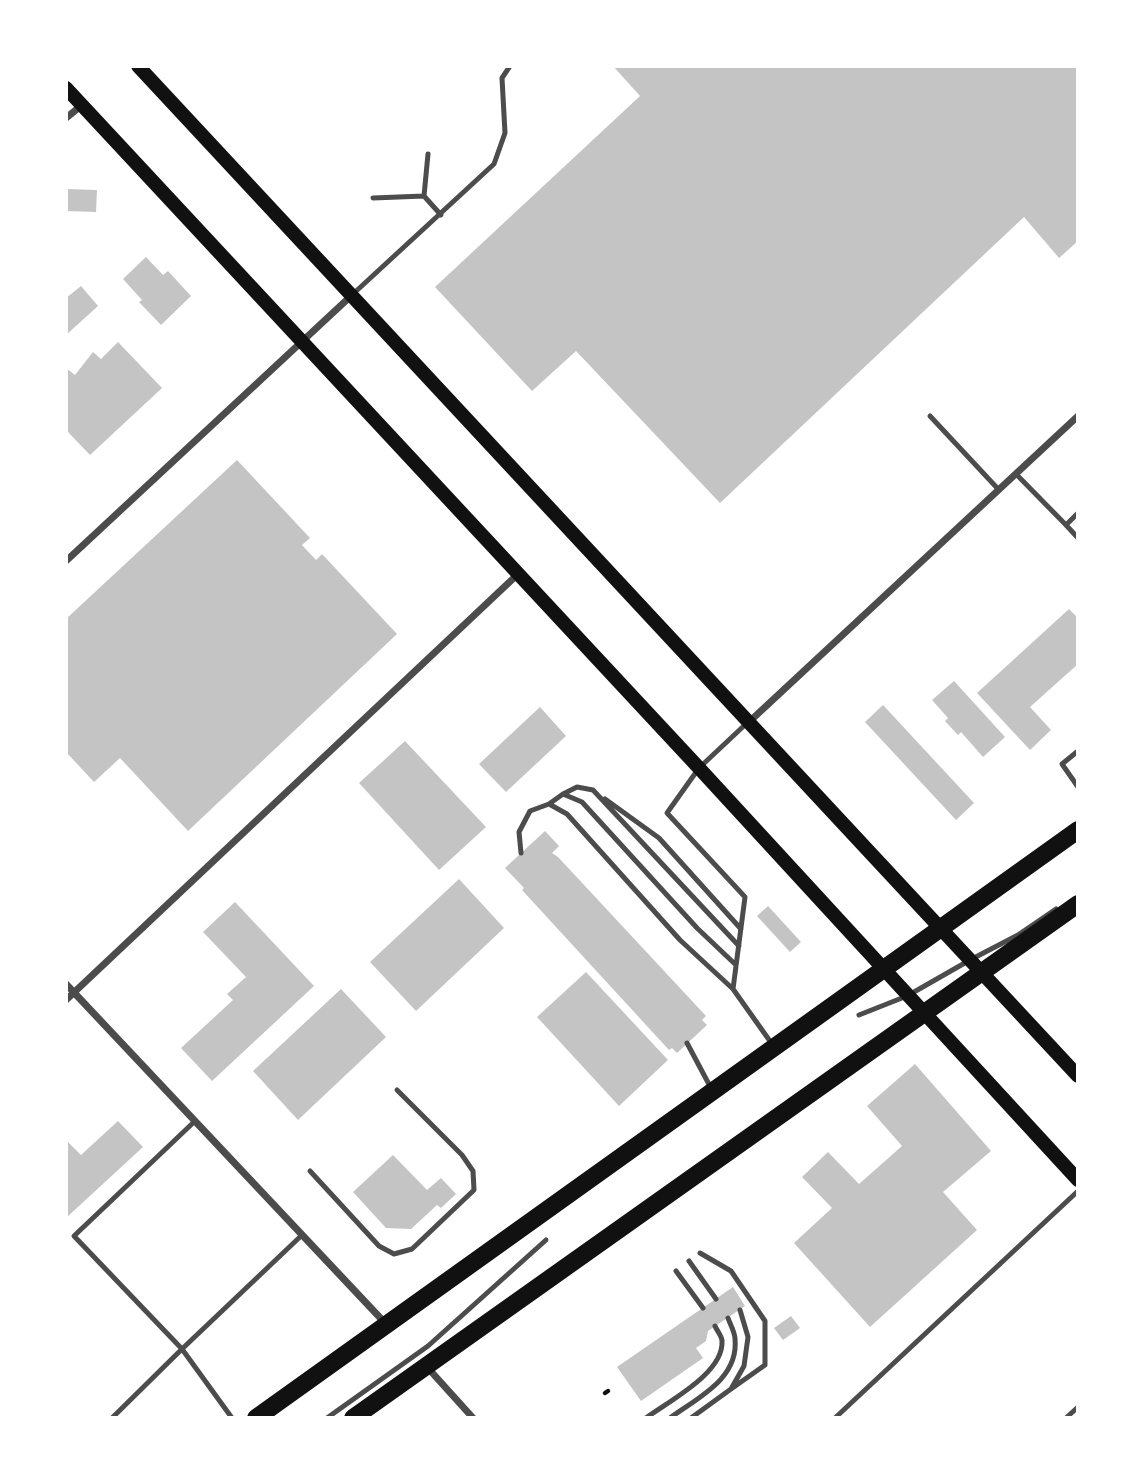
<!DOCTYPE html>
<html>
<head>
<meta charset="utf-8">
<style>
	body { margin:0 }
	#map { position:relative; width:1144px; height:1484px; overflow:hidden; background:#fff; font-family:"Archivo Narrow",sans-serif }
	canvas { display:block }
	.frame { position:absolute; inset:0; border:68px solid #fff; pointer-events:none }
</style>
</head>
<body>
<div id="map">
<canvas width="1144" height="1484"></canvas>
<div class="frame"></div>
</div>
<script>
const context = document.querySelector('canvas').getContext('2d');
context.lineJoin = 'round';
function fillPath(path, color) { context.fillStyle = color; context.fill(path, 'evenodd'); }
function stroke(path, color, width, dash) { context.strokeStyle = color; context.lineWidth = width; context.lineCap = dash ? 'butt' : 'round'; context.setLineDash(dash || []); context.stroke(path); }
const building = new Path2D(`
	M613 66H1078V241L1059 258 1024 217 720 503 576 351 532 391 435 287 640 96Z
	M66 189 97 190 96 212 66 211Z
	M146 257 163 275 168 271 191 296 161 325 139 302 142 300 123 279Z
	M81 286 98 306 66 335V298Z
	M118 342 162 388 90 455 68 432 66 433V368L75 375 93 352 101 359Z
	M237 460 310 538 302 545 316 560 322 554 397 634 188 831 120 758 94 782 66 752V619Z
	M1069 609 1078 618V664L1030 707 1051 730 1030 750 977 693Z
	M954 681 1005 737 983 757 961 732 958 735 945 721 948 718 932 700Z
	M883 705 974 803 956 820 865 722Z
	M540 707 566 736 506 792 479 764Z
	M405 741 486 827 439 870 359 783Z
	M545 831 559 846 552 853 558 857 706 1016 702 1020 707 1025 677 1053 672 1048 669 1050 522 890 524 888 505 868Z
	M459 879 504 928 416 1011 370 962Z
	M235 902 314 986 212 1081 181 1048 233 1000 227 994 246 977 203 932Z
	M768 906 801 942 790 952 757 916Z
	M586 972 668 1060 619 1106 537 1017Z
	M341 989 386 1037 298 1120 253 1071Z
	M915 1064 991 1151 943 1192 977 1230 870 1327 794 1243 832 1208 802 1177 828 1152 859 1184 902 1146 867 1106Z
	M118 1121 143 1147 66 1218V1140L81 1155Z
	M393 1155 427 1190 441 1178 456 1194 441 1208 437 1205 411 1229 386 1228 353 1192Z
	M733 1287 745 1306 708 1331 706 1341 696 1348 703 1358 641 1401 617 1367Z
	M791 1316 800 1328 783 1340 774 1328Z`);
const path = new Path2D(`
	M605 1393 608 1391`);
const service = new Path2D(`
	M428 154 424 196 441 215
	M373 198 424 196
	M353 294 494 164 505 133 502 78 510 66
	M930 416 999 490
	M1016 474 1066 525 1078 513
	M1066 525 1078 538
	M748 722 699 768 667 813 745 897 733 989 772 1044
	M1078 751 1062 764 1078 787
	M563 794 577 787 593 790 739 946
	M605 799 659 838 741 929
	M549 804 563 794 582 802 697 928 736 965
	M521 853 519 832 530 811 549 804 567 814 680 940 733 989
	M859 1015 907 996 970 960 1018 935 1056 909
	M687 1043 712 1090
	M195 1121 74 1236 182 1349 302 1235
	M310 1171 379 1246 394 1254 412 1249 474 1190 473 1171 462 1155 397 1090
	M700 1253 731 1271 765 1321V1365L731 1389
	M689 1261 716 1299
	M676 1271 703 1308
	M112 1418 182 1349 232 1418
	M327 1418 428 1346 546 1240
	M646 1418C669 1401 724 1373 722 1341 722 1336 717 1331 715 1326
	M670 1418C697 1398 739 1379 735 1339 735 1332 730 1324 728 1318
	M691 1418 731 1389 744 1366 748 1337 740 1310
	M835 1418 1078 1191
	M1066 1418 1078 1407`);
const minor = new Path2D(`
	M66 118 82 105
	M66 561 352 295
	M749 722 1078 416
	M66 984 386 1324
	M66 1000 518 574
	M427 1367 473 1418`);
const secondary = new Path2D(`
	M138 66 1078 1076
	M66 88 699 768 1078 1180`);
const primary = new Path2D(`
	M256 1418 1078 830
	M353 1418 1078 904`);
fillPath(building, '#c4c4c4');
stroke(path, '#111', 4.5);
stroke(service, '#4c4c4c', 5);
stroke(minor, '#4c4c4c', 7);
stroke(secondary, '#111', 14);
stroke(primary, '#111', 18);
</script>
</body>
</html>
